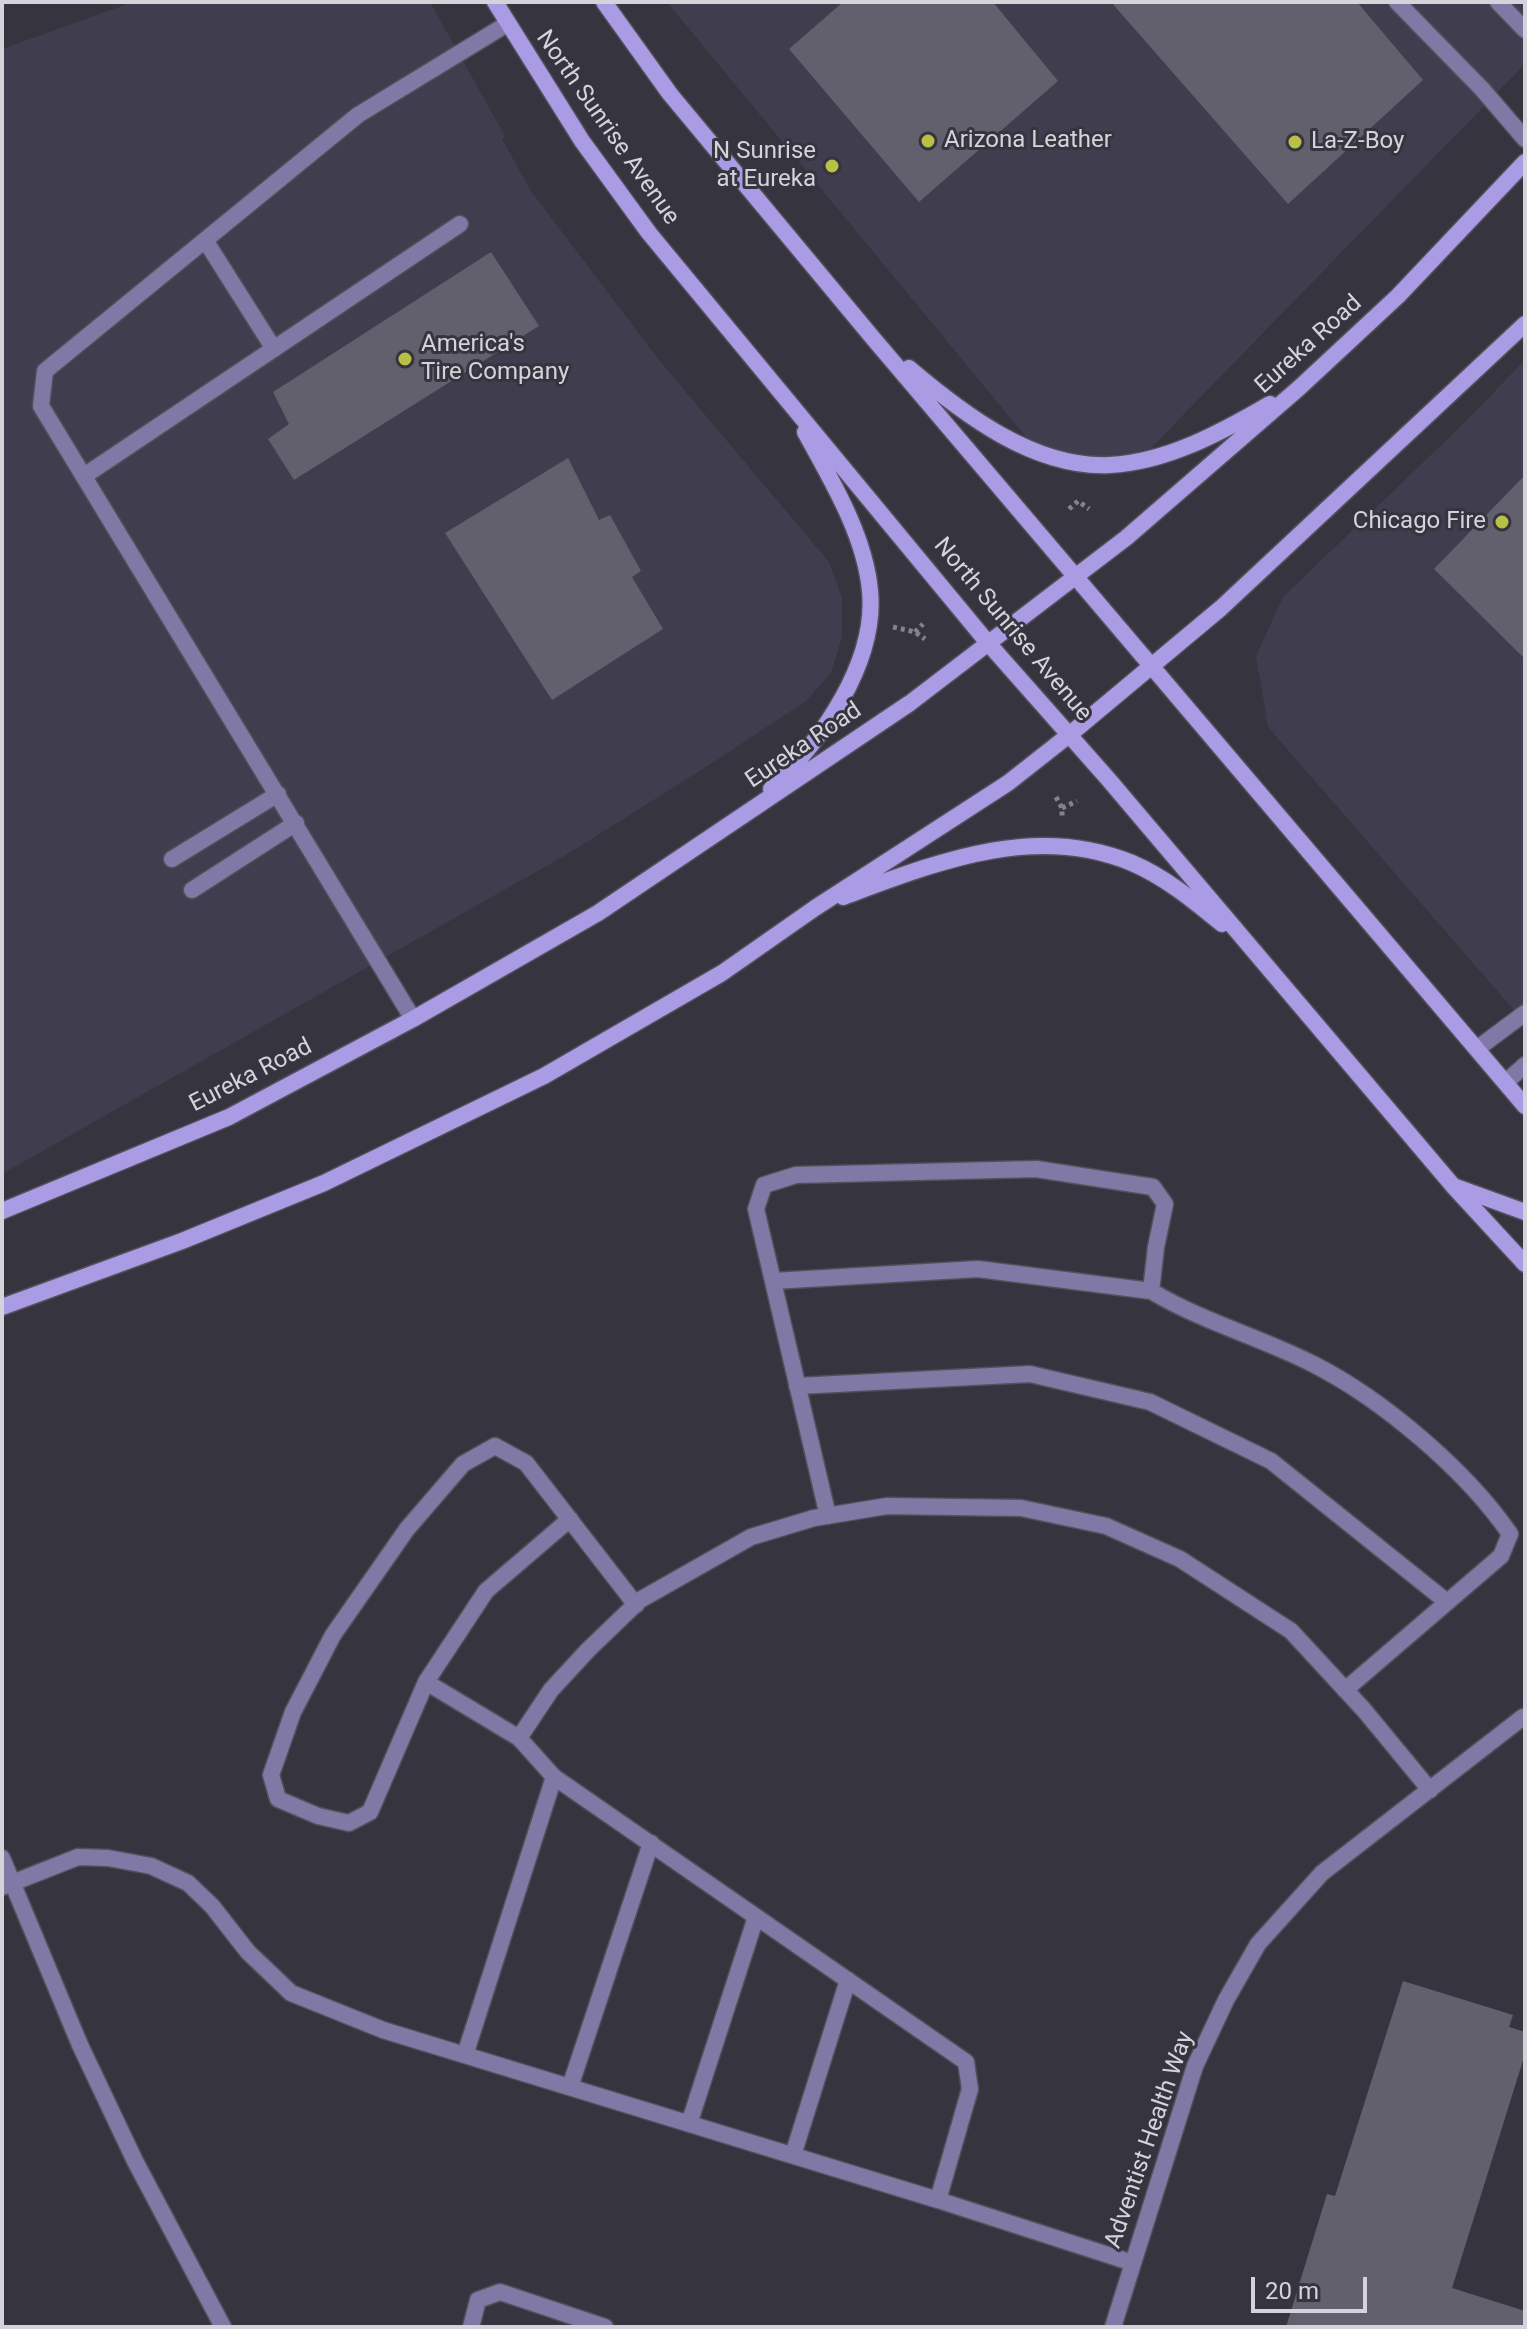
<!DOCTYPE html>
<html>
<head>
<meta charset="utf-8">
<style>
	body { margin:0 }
	#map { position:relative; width:1527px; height:2329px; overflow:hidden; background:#36343f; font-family:Roboto,sans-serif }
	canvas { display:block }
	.frame { position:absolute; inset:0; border:4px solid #d4d3da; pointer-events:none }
	.scale { position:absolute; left:1251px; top:2277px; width:116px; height:36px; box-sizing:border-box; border:4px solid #d4d3da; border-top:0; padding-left:10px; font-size:24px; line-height:28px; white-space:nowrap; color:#d4d3da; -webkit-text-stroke:6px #36343f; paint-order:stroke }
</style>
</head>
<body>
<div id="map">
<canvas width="1527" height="2329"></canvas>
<div class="frame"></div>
<div class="scale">20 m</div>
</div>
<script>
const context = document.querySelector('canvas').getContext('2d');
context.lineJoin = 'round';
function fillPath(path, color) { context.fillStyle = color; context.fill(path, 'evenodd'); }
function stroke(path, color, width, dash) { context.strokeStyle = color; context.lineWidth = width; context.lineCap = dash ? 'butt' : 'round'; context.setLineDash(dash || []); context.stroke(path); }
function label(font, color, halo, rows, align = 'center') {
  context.font = font + ' Roboto,sans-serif'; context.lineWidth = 6; context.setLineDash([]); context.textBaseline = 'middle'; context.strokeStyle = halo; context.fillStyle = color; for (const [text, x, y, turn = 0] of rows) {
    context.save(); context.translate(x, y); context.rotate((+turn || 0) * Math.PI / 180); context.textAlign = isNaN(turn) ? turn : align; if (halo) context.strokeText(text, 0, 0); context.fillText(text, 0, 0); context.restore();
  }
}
const built = new Path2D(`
	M133 2H430L505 136 502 139 531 191 659 360 829 562 842 598V637L831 673 806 701 717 760 566 855 2 1174V49Z
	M667 2H1525V64L1149 450 1099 464 1031 443Z
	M1525 360V1023L1268 727 1256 656 1283 597 1462 425Z`);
const building = new Path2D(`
	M843 2H993L1058 81 919 202 789 49Z
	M1111 2H1357L1423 80 1288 204Z
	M491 252 539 326 294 480 268 439 289 424 273 392Z
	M568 458 599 520 610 515 641 571 632 577 663 629 552 700 445 533Z
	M1525 475V659L1434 569Z
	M1403 1981 1513 2015 1509 2027 1525 2032V2054L1452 2288 1525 2311V2327H1286L1327 2194 1335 2196Z`);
const path = new Path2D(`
	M1069 509 1078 501 1089 509
	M893 627 915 632 925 639
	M915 632 923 624
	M1056 797 1062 808V819
	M1062 808 1077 801`);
const lane = new Path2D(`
	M1397 2 1482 89 1525 139
	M1498 2 1525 30
	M205 240 274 349
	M84 476 460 224
	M172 859 278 794
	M192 890 296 823
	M413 1019 41 406 45 371 358 115 507 24
	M1478 1048 1525 1013
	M1506 1082 1525 1065
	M773 1281 978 1269 1151 1291
	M797 1386 1030 1374 1150 1402 1271 1461 1447 1602
	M828 1516 756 1209 764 1185 796 1175 1036 1169 1153 1187 1165 1204 1156 1247 1151 1291C1203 1322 1260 1337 1313 1364 1382 1399 1466 1470 1510 1534L1501 1556 1345 1690
	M426 1682 486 1591 570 1519
	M519 1738 426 1682 370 1812 349 1823 318 1816 278 1799 271 1775 293 1712 333 1635 407 1529 463 1464 495 1446 526 1463 636 1605
	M2 1858 80 2045 135 2161 223 2327
	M2 1887 78 1857 108 1858 151 1866 188 1883 212 1906 248 1952 291 1993 383 2030 938 2200
	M465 2055 554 1777
	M570 2087 651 1843
	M689 2124 756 1917
	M793 2155 848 1980
	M1133 2263 938 2200 970 2089 966 2062 554 1777 519 1738 551 1690 588 1650 640 1600 751 1537 814 1518 887 1506 1021 1508 1106 1526 1180 1559 1291 1631 1364 1710 1430 1790
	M471 2327 478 2300 500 2292 605 2327
	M1113 2327 1195 2066 1226 2000 1258 1944 1322 1873 1523 1717`);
const secondary = new Path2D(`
	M495 2 582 141 649 233 988 643 1109 780 1454 1187 1525 1264
	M604 2 670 94 872 337 1525 1106
	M909 368C963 414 1035 469 1110 465 1167 462 1222 432 1270 404
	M771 789C821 741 877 663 870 591 865 535 831 480 805 432
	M843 897C935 863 1034 822 1132 863 1165 877 1194 901 1222 924
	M1456 1187 1525 1212
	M2 1211 229 1117 413 1019 598 913 910 703 1126 538 1299 388 1398 296 1525 162
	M2 1307 182 1241 324 1183 544 1076 722 973 815 908 1008 783 1069 735 1221 608 1525 324`);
const markers = [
	[928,141,8,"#b9c046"],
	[1295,142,8,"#b9c046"],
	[832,166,8,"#b9c046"],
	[405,359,8,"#b9c046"],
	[1502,522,8,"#b9c046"]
];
const streetNames = [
	["North Sunrise Avenue",607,128,55],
	["Eureka Road",1309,345,-42],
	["North Sunrise Avenue",1012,630,50],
	["Eureka Road",804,746,-34],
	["Eureka Road",251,1076,-27],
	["Adventist Health Way",1150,2140,-71]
];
const poiNames = [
	["Arizona Leather",944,141],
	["La-Z-Boy",1311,142],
	["N Sunrise",816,152,"right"],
	["at Eureka",816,180,"right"],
	["America's",421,345],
	["Tire Company",421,373],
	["Chicago Fire",1486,522,"right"]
];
fillPath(built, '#403d4e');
fillPath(building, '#61606c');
stroke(lane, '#52515b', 19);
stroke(secondary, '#52515b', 19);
stroke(path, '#84838c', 5, [4, 4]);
stroke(lane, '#8078a5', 16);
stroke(secondary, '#aa9ce4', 16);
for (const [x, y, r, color] of markers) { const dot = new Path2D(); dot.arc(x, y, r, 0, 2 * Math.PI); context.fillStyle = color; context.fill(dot); stroke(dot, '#36343f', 3); }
label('24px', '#d4d3da', '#36343f', streetNames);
label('24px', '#d4d3da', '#36343f', poiNames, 'left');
</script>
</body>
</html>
